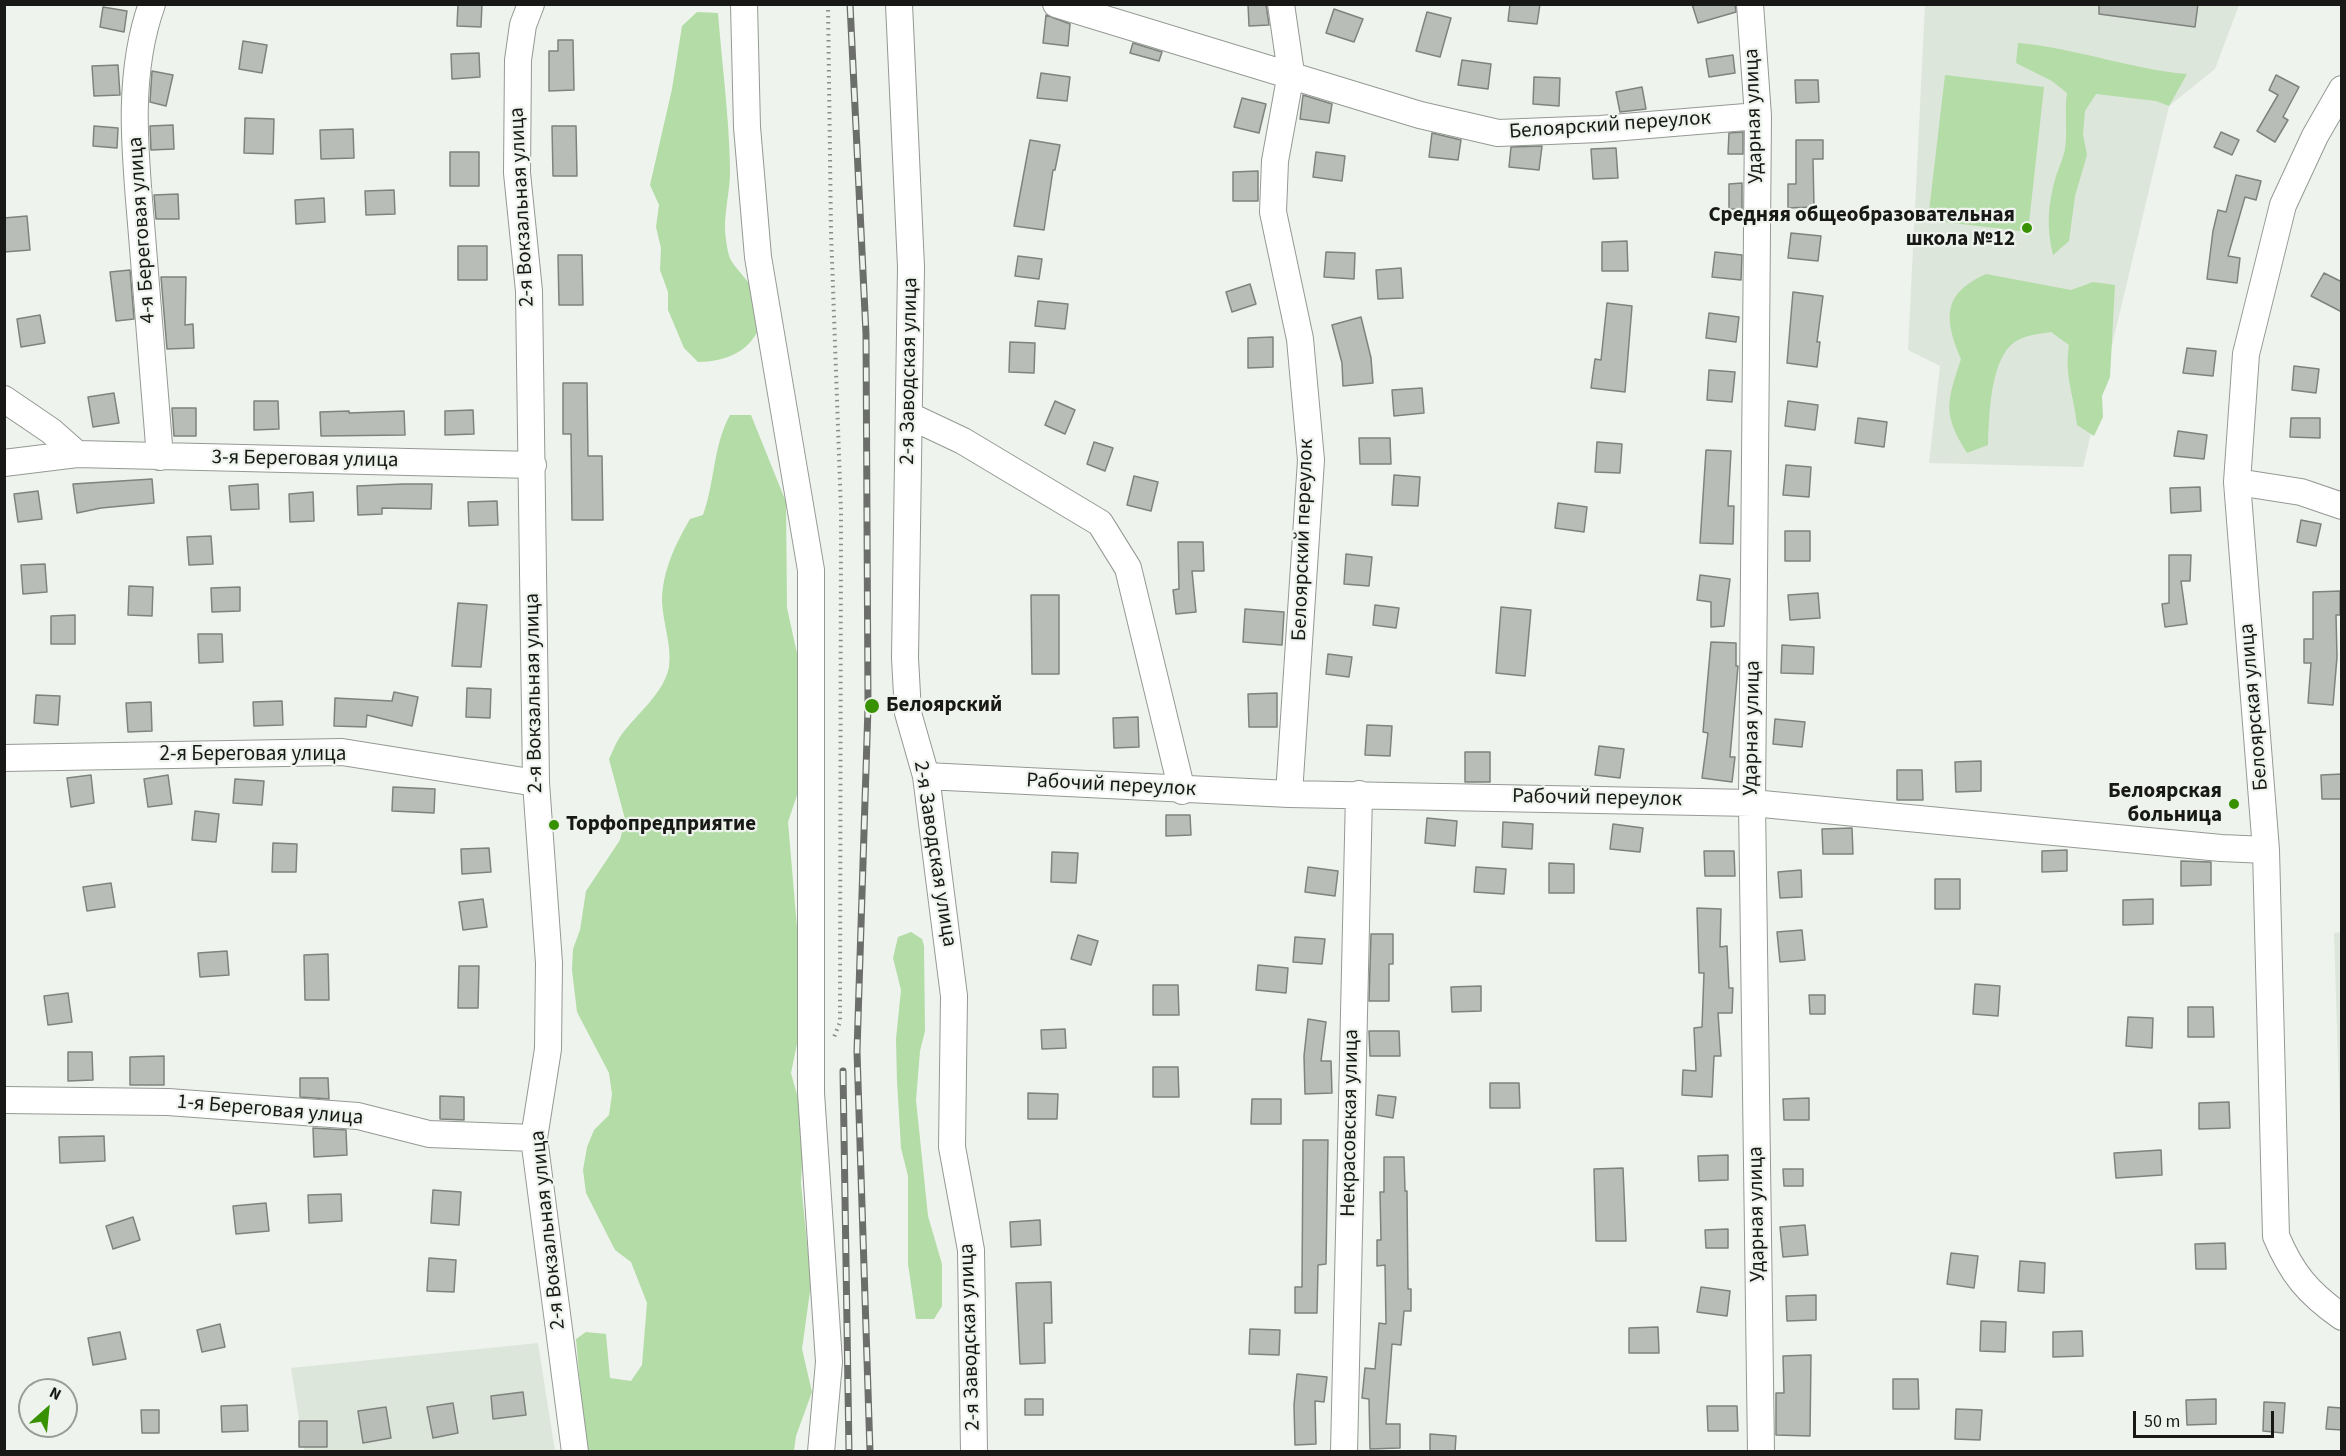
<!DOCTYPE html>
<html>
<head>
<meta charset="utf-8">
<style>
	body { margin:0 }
	#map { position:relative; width:2346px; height:1456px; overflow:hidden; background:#eef3ed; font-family:"Source Sans 3",sans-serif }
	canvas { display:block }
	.frame { position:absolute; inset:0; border:6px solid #181917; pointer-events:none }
	.north { position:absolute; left:18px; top:1378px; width:60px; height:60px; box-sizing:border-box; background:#eef3ed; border:2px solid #989c97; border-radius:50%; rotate:27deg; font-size:16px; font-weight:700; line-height:24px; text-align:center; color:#181917 }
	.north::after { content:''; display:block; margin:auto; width:21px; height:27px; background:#389100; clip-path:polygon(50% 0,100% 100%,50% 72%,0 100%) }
	.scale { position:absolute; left:2133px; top:1411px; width:141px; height:27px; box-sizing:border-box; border:3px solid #181917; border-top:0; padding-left:8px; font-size:18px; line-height:21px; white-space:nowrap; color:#181917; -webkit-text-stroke:4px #eef3ed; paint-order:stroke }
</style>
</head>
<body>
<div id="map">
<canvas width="2346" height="1456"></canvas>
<div class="frame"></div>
<div class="north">N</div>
<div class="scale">50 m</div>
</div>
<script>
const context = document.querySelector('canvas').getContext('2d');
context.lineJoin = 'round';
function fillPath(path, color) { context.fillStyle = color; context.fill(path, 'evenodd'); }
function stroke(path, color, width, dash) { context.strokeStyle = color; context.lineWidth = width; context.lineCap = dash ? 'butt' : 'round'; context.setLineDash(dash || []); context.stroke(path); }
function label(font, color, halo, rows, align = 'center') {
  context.font = font + ' "Source Sans 3",sans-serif'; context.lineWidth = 4.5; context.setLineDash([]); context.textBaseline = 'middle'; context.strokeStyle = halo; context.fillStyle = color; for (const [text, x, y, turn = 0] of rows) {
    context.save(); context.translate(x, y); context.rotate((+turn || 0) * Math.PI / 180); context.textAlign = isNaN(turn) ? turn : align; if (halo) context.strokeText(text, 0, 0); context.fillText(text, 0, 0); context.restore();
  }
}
const built = new Path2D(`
	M1925 5H2239L2215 69 2169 106 2083 467 1929 463 1940 366 1908 350Z
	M2341 932H2342L2341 1158 2334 933Z
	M538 1343 555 1451H304L291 1368Z`);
const green = new Path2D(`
	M697 12 718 13C722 64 729 116 730 167 731 191 722 217 726 240 727 246 728 256 732 262 744 279 766 297 761 321 754 351 725 362 698 362L684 348 668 310V292L660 270 661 248 656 227 659 205 650 185 672 89 682 26Z
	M2018 43C2076 48 2129 69 2187 74L2169 106 2156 101 2096 94 2085 111 2083 134 2087 155 2075 196 2069 241 2053 255C2046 227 2048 204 2056 176 2059 167 2063 159 2065 149 2068 130 2064 112 2067 93L2052 81 2016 63Z
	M1945 75 2044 87 2028 232 1928 220Z
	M1986 274 2071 290 2093 282 2115 285 2110 377 2102 396 2103 417 2094 436 2077 425C2074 395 2064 376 2069 345L2051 332C2039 334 2021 335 2011 345 1990 365 1989 417 1988 445L1967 453C1942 413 1947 402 1961 359 1944 318 1942 294 1986 274Z
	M730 415H751L786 502 787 608 802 676 801 783 788 822 804 1010 791 1073 804 1120 801 1183 811 1284 802 1349 812 1392 796 1436 794 1451 586 1452 576 1339 586 1332 606 1334 610 1378 631 1381 642 1365 647 1303 631 1262 615 1250 586 1193 583 1170 587 1147 594 1130 609 1115 612 1094 609 1073 577 1012 572 970 573 949 580 930 586 891 620 840 625 819 609 759C613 751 616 742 622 734 637 714 664 693 669 667 672 646 663 623 662 602 662 572 675 545 690 519L703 515C715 482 713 446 730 415Z
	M911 932 922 939 924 946 925 1031 920 1051 916 1100 928 1216 942 1264V1306L934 1319H916L908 1264V1176L901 1148 897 1081 896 1039 901 990 893 958 898 937Z`);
const building = new Path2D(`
	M458 4H482L481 27 457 26Z
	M1248 4H1266L1269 25 1249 26Z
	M1510 4H1540L1537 24 1508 21Z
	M1692 4H1735L1736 12 1698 23Z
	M2099 4H2198L2195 27 2099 14Z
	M103 7 127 11 124 32 100 27Z
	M1334 9 1363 19 1354 42 1326 33Z
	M1427 12 1451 18 1440 57 1416 51Z
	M1046 15 1070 24 1068 46 1043 43Z
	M558 40H573L574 90 549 91V51H558Z
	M243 41 267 45 262 73 239 69Z
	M1133 43 1162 52 1159 61 1130 53Z
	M479 53 480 77 452 79 451 54Z
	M1733 55 1735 73 1709 77 1706 59Z
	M1462 60 1491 64 1488 89 1458 85Z
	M118 65 120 95 94 96 92 66Z
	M152 71 173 75 166 106 150 102Z
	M1041 73 1070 77 1067 101 1037 98Z
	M2276 75 2299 87 2283 117 2288 120 2275 142 2257 131 2278 95 2269 90Z
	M1534 77 1560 78 1559 106 1533 104Z
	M1795 80H1818L1819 102 1796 103Z
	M1642 87 1646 109 1620 112 1616 92Z
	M1303 95 1332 104 1329 123 1300 119Z
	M1242 98 1266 104 1259 133 1234 127Z
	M245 118 274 119 273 154 244 153Z
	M173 125 174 149 151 150 150 126Z
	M94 126 118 128 117 148 93 146Z
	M552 126H576L577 176H553Z
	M353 129 354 158 321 159 320 130Z
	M1743 132V154H1728L1729 133Z
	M2221 132 2239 140 2232 155 2214 147Z
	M1432 133 1461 140 1458 160 1429 157Z
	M1030 140 1060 145 1055 170H1053L1044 230 1014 226Z
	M1796 140H1823V159H1813L1814 207 1788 208V184H1796Z
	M1542 146 1539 170 1509 167 1511 147Z
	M1616 148 1618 178 1593 179 1591 149Z
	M450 152H479V186H450Z
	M1316 152 1345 156 1342 181 1313 177Z
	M1258 171V201H1233V172Z
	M2236 175 2261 181 2256 200 2245 197 2228 256 2240 258 2237 283 2207 279 2213 231 2218 210 2226 212Z
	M1742 183V209H1729V184Z
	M394 190 395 214 366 215 365 191Z
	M178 194 179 219H156L154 195Z
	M324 198 325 222 296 224 295 200Z
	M27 216 30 250 4 252V218Z
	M1791 233 1821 236 1818 261 1788 258Z
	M1627 241 1628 271H1602V242Z
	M458 246H487V280H458Z
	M1326 252 1355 253 1354 279 1324 277Z
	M1715 252 1742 255 1741 280 1712 277Z
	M558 255H582L583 305H559Z
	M1018 256 1042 259 1039 279 1015 276Z
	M1401 268 1403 298 1378 299 1376 270Z
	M130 270 134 319 116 321 110 272Z
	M2324 273 2342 282V312L2311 296Z
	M161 277H186L185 325 193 324 194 348 167 349Z
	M1250 284 1256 304 1232 312 1226 292Z
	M1793 292 1823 296 1817 342H1820L1817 367 1787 363Z
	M1038 301 1068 304 1065 329 1035 326Z
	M1607 303 1632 306 1625 392 1591 388 1595 359 1601 360Z
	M1709 313 1739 317 1736 342 1706 338Z
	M40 315 45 343 21 347 17 319Z
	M1361 317 1371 358 1373 383 1343 386 1342 363 1332 325Z
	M1273 337V367L1248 368V338Z
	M1010 342 1035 343 1034 373 1009 372Z
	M2187 348 2216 351 2213 376 2183 373Z
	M2294 366 2319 369 2316 393 2292 390Z
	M1709 370 1735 372 1732 402 1707 400Z
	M563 383H587L588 456H602L603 520H572L571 434H563Z
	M1422 388 1424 413 1394 416 1392 390Z
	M114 393 119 423 93 427 88 397Z
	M254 401H278L279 429 254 430Z
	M1055 401 1075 410 1065 434 1045 425Z
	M1788 401 1818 405 1815 430 1785 426Z
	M172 408H196V436H174Z
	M473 410 474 434 445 435V411Z
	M349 411V413L404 411 405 435 321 436 320 412Z
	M1858 418 1887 422 1884 447 1855 443Z
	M2291 418H2320V438L2290 437Z
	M2178 431 2207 435 2204 459 2174 456Z
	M1359 438H1390L1391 464H1360Z
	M1094 442 1113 448 1105 471 1087 464Z
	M1597 442 1622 444 1620 473 1595 472Z
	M1706 450 1731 451 1728 506H1734L1733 544 1700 543Z
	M1786 465 1811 467 1809 497 1783 495Z
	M1394 475 1420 477 1418 506 1392 505Z
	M1134 476 1158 482 1151 511 1127 505Z
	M152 479 154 503 101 508 77 513 73 484Z
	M258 484 259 509 231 510 229 486Z
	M403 484H432L431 509 382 508V514L358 515 357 486Z
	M2200 487 2201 511 2171 513 2170 488Z
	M38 491 42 519 18 522 14 494Z
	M313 492 314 521 290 522 289 494Z
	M497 501 498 525 469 526 468 502Z
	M1558 503 1587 507 1584 532 1555 528Z
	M2301 520 2321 524 2316 546 2297 542Z
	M1785 531H1810V561H1785Z
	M211 536 213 564 189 565 187 537Z
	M1178 542H1203L1204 571H1192L1196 612 1176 614 1173 590 1179 589Z
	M1346 554 1372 557 1369 586 1344 584Z
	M2169 555H2191L2190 581H2181L2187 624 2165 627 2162 604 2169 603Z
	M45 564 47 592 23 594 21 565Z
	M1700 575 1730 579 1724 626 1711 627V602L1697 600Z
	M129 586 153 587 152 616 128 615Z
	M240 587V611L212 612 211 588Z
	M2340 591V615H2336L2337 657 2333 705 2308 703 2311 663H2304V639H2313V592Z
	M1818 593 1820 618 1790 620 1788 595Z
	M1031 595H1059V674H1032Z
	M458 603 487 605 481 667 452 666Z
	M1375 605 1399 608 1396 628 1373 625Z
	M1501 607 1531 610 1525 676 1496 673Z
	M1245 609 1284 612 1282 645 1243 642Z
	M75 615V644H51V616Z
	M198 634H222L223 662 199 663Z
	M1711 642 1736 643V666H1738L1730 757H1735L1732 782 1702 778 1708 733 1703 732Z
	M1782 645 1814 647 1813 674 1781 673Z
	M1328 654 1352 657 1349 677 1326 674Z
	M467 688 491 689 490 718 466 717Z
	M394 692 418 697 412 726 367 715 366 727 334 726 335 698 392 701Z
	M1277 693V727H1249L1248 694Z
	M36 695 60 696 58 725 34 723Z
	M282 701 283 725 254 726 253 702Z
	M151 702 152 731 128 732 126 703Z
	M1138 717 1139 747 1114 748 1113 718Z
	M1775 719 1805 722 1802 747 1773 744Z
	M1367 725 1392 726 1390 756 1365 755Z
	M1599 746 1624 749 1620 778 1595 775Z
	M1465 752H1490V782H1465Z
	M1981 761V791L1956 792 1955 762Z
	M1897 770H1922L1923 800H1897Z
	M2342 774V799H2322L2321 775Z
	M91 775 94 803 71 807 67 778Z
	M168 775 172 804 148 807 144 779Z
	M235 779 264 781 262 805 233 803Z
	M393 787 435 789 434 813 392 811Z
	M195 811 219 814 216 842 192 840Z
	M1166 815H1190L1191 835 1166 836Z
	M1427 818 1457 821 1455 846 1425 843Z
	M1503 822 1533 824 1532 849 1502 847Z
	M1613 824 1643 828 1640 852 1610 849Z
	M1852 828 1853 854H1823L1822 829Z
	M273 843 297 844 296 872H272Z
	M489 848 491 872 462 874 461 849Z
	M2067 850V871L2042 872V851Z
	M1704 851H1734L1735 876H1705Z
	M1052 852 1078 853 1076 883 1051 882Z
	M2181 861 2211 862V885L2181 886Z
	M1549 863 1574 864V893H1549Z
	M1308 867 1338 871 1335 896 1305 892Z
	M1476 867 1506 869 1504 894 1474 892Z
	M1801 870 1802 897 1780 898 1778 872Z
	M1935 879H1960V909H1935Z
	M111 883 115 907 87 911 83 887Z
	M483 899 487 927 463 930 459 902Z
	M2153 899V924L2123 925V900Z
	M1697 908 1721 909 1720 947 1727 946 1729 988H1733L1732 1013H1718L1721 1056H1714L1712 1097 1682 1095 1683 1070 1696 1071 1694 1028 1702 1027 1704 973H1699Z
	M1802 930 1805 960 1780 962 1777 932Z
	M1371 934H1393V964H1389V1001H1369Z
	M1078 935 1098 941 1091 965 1071 959Z
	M1295 937 1325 939 1322 964 1293 962Z
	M227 951 229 975 200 977 198 953Z
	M328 954 329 1000H305L304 955Z
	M1258 965 1288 968 1286 993 1256 990Z
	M459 966H479L478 1008H458Z
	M1975 984 2000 986 1998 1016 1973 1014Z
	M1153 985H1178L1179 1015H1153Z
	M1481 986V1011L1452 1012 1451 987Z
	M68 993 72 1022 48 1025 44 996Z
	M1809 995H1825V1014H1810Z
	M2188 1007H2213L2214 1037H2188Z
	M2128 1017 2153 1018 2152 1048 2126 1046Z
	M1308 1019 1326 1022 1321 1061H1331L1332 1093 1305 1094 1304 1056Z
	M1065 1029 1066 1048 1042 1049 1041 1030Z
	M1369 1031H1399L1400 1056H1370Z
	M68 1052H92L93 1080 68 1081Z
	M164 1056V1085H130V1057Z
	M1153 1067H1178L1179 1097H1153Z
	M300 1078H328L329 1099 300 1097Z
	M1490 1083H1519L1520 1108H1490Z
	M1028 1093 1058 1094 1057 1119H1028Z
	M1378 1095 1396 1097 1393 1118 1376 1115Z
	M440 1096 464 1097V1120L440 1119Z
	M1809 1098V1120H1784L1783 1099Z
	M1252 1099H1281V1124H1251Z
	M2229 1102 2230 1128 2199 1129V1103Z
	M313 1128 346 1130 347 1155 314 1157Z
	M104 1136 105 1161 60 1163 59 1137Z
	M1303 1140H1328L1326 1264 1318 1265 1317 1313H1295V1287H1302Z
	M2161 1150 2162 1175 2116 1178 2114 1153Z
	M1728 1155V1180L1699 1181 1698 1156Z
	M1384 1157H1404L1405 1191H1407L1408 1289H1411V1311H1404L1401 1345 1392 1344 1386 1424H1400V1448L1370 1449 1369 1399 1362 1398 1365 1368 1375 1369 1379 1323 1386 1324 1385 1265 1377 1266V1240H1381L1380 1192H1384Z
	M1623 1168 1626 1241H1596L1594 1169Z
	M1783 1169H1803V1186H1784Z
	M433 1190 461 1192 459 1225 431 1223Z
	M341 1194 342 1221 309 1223 308 1195Z
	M266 1203 269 1231 236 1234 233 1206Z
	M133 1217 140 1240 113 1249 106 1226Z
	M1040 1220 1041 1245 1011 1247 1010 1222Z
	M1805 1225 1808 1255 1783 1257 1780 1227Z
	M1728 1229V1248H1706L1705 1230Z
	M2225 1243 2226 1269H2196L2195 1244Z
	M1951 1253 1978 1256 1974 1288 1947 1284Z
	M429 1258 456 1260 454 1292 427 1291Z
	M2020 1261 2045 1263 2044 1293 2018 1291Z
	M1051 1282 1052 1323H1044L1045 1363 1020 1364 1016 1283Z
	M1701 1287 1730 1291 1727 1316 1697 1312Z
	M1816 1295V1320L1787 1321 1786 1296Z
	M1981 1321 2006 1322 2005 1352 1980 1351Z
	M220 1324 225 1347 202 1352 197 1330Z
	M1658 1327 1659 1353H1629V1328Z
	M1250 1329 1280 1330 1279 1355 1249 1354Z
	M2082 1331 2083 1356 2053 1357V1332Z
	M120 1332 126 1359 93 1365 88 1338Z
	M1811 1355 1810 1436 1776 1435V1393H1784L1783 1356Z
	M1297 1374 1327 1377 1324 1402 1315 1401 1316 1444 1295 1445 1294 1405Z
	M1893 1379H1918L1919 1409H1893Z
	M523 1392 526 1415 493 1419 491 1396Z
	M1025 1399H1043V1415H1025Z
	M2216 1399V1424L2187 1425 2186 1400Z
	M2264 1402 2285 1403 2283 1433 2263 1431Z
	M453 1403 458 1433 433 1438 427 1407Z
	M247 1405 248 1431 222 1432 221 1406Z
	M1707 1406H1737L1738 1431H1708Z
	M386 1407 391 1438 363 1443 358 1411Z
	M2328 1407 2342 1408V1430L2326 1429Z
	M1956 1409 1982 1410 1980 1440 1955 1439Z
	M141 1410H159V1433H142Z
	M299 1421H327V1447H299Z
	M1430 1434 1456 1436 1455 1452H1430Z`);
const path = new Path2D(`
	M828 4 831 232 841 511 840 1022 834 1037`);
const minor = new Path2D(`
	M152 4C124 82 137 168 143 248 149 318 155 388 160 457
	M531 4 523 25 518 60 517 173 529 291 536 783 549 963 548 1049 534 1138 575 1452
	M744 4 747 127 758 257 811 570V1093L829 1362 821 1452
	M899 4 911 267 905 658 908 713 926 776 954 996 952 1147 971 1250 974 1452
	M1056 4 1420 115 1498 133 1600 129 1758 116
	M1281 4 1291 73 1275 161 1273 212 1300 339 1311 460 1289 794
	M1750 4 1758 116 1752 803 1761 1452
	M2342 89 2315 136 2283 205 2246 354 2237 482 2266 850 2276 1236C2292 1274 2308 1293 2342 1317
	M4 399 51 431 77 454
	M910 416 963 441 1100 523 1128 568 1182 791
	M4 463 77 454 533 465
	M2237 482 2301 492 2342 506
	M4 758 342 752 536 783
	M926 776 1289 794 1752 803 2221 848 2266 850
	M4 1100 168 1102 358 1116 429 1134 534 1138
	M1344 1452 1359 794`);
const rail = new Path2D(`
	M850 4 866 334 868 707 857 1051 870 1452
	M843 1071 849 1452`);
const markers = [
	[2027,228,6,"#389100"],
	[872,706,8,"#389100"],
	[2234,804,6,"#389100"],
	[554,825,6,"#389100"]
];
const streetNames = [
	["Ударная улица",1755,116,-92],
	["Белоярский переулок",1610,126,-4],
	["2-я Вокзальная улица",523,207,-93],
	["4-я Береговая улица",143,230,-94],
	["2-я Заводская улица",910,371,-89],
	["3-я Береговая улица",305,460,1],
	["Белоярский переулок",1304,540,-88],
	["2-я Вокзальная улица",535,693,-91],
	["Белоярская улица",2255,707,-95],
	["Ударная улица",1753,728,-89],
	["2-я Береговая улица",253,755],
	["Рабочий переулок",1111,786,3],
	["Рабочий переулок",1597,799,1],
	["2-я Заводская улица",934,854,81],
	["1-я Береговая улица",270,1111,5],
	["Некрасовская улица",1351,1123,-89],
	["Ударная улица",1758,1214,-91],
	["2-я Вокзальная улица",549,1230,-96],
	["2-я Заводская улица",971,1337,-92]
];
const poiNames = [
	["Средняя общеобразовательная",2015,216],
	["школа №12",2015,240],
	["Белоярский",886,706,"left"],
	["Белоярская",2222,792],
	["больница",2222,816],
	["Торфопредприятие",566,825,"left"]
];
fillPath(built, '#dde6da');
fillPath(green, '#b3dca6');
fillPath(building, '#b8bdb7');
stroke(building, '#7f837e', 1.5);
stroke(minor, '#959994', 28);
stroke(path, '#898c88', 4, [1.5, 4.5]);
stroke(minor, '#fff', 26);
stroke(rail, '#6c6e6b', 7);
stroke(rail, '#eef3ed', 4.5, [14]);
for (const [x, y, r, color] of markers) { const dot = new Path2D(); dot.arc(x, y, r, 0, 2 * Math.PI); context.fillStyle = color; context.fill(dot); stroke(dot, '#eef3ed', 2); }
label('21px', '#181917', '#eef3ed', streetNames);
label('bold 21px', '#181917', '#eef3ed', poiNames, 'right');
</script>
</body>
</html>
